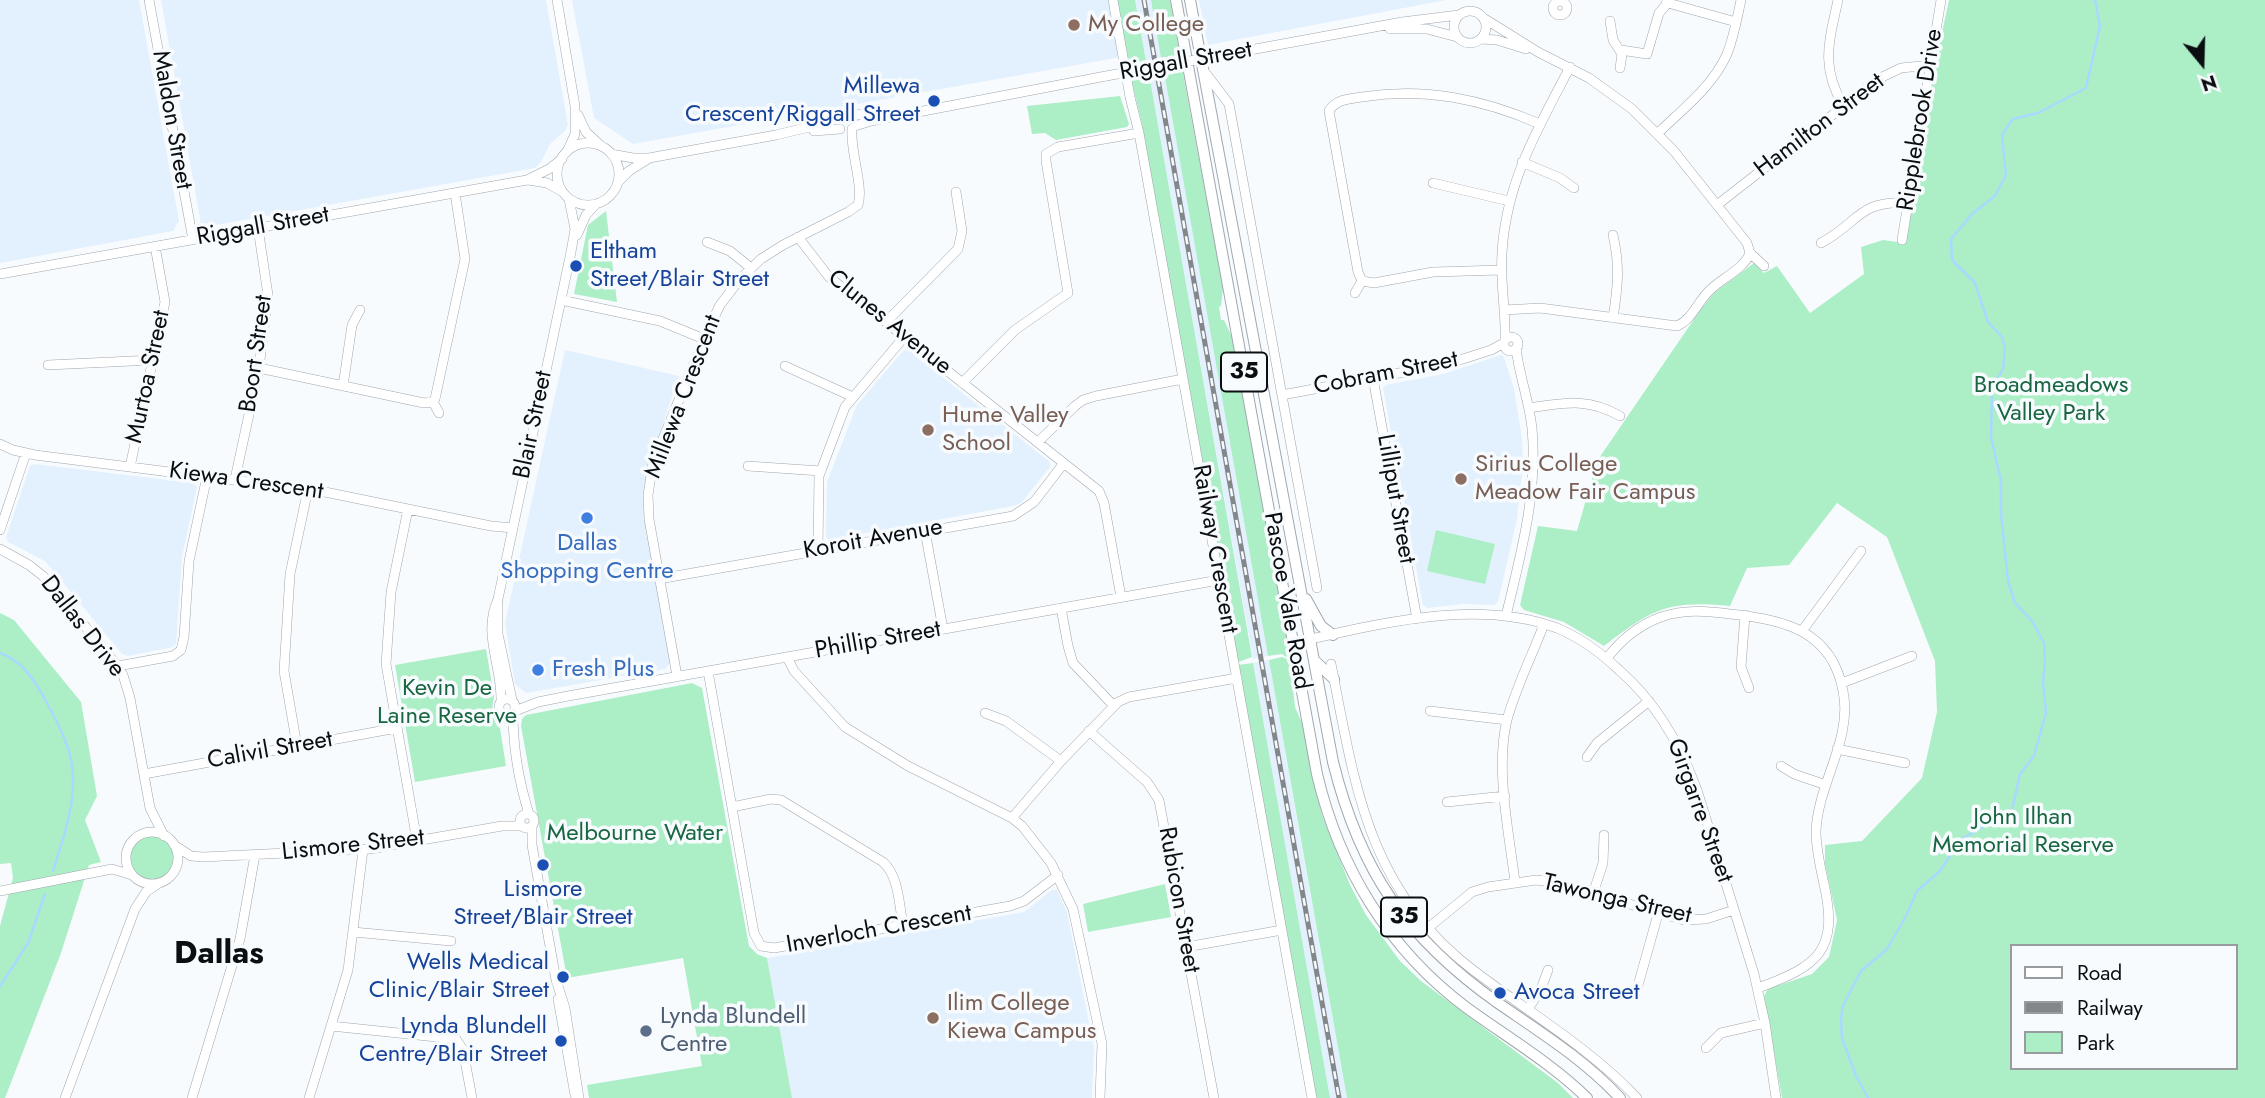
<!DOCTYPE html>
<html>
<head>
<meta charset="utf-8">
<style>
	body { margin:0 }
	#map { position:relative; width:2265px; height:1098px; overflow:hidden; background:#f8fbfe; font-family:Jost,sans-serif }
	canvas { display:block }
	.legend { position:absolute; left:2010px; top:944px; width:228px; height:126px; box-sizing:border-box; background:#f8fbfe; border:2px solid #999c9f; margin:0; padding:9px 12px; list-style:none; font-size:21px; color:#0b0e10 }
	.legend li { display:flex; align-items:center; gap:14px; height:35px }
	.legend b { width:35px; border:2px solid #999c9f }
	.north { position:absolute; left:2167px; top:28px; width:70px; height:70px; -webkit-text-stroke:5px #f8fbfe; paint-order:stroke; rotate:161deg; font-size:19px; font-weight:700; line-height:28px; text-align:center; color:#0b0e10 }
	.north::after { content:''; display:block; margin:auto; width:24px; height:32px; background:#0b0e10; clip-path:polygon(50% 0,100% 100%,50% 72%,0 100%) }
</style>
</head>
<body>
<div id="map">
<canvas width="2265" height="1098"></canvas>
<ul class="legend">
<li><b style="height:9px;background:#fff"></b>Road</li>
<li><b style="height:9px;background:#848789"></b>Railway</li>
<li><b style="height:19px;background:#aceec6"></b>Park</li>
</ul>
<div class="north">N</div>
</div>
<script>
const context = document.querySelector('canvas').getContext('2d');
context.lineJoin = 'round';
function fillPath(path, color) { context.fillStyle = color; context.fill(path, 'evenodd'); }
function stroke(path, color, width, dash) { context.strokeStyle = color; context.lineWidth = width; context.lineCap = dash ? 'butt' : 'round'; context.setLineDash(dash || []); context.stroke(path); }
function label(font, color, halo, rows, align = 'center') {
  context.font = font + ' Jost,sans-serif'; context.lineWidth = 7; context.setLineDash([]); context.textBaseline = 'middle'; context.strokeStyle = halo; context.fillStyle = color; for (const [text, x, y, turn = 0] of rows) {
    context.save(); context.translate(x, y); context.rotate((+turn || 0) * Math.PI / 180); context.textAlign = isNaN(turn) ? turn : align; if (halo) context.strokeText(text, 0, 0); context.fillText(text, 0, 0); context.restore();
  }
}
const built = new Path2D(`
	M0 0H139L179 221 173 231 0 263Z
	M161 0H546L568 125 565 131 550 144 541 162 535 168 205 227 201 224Z
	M572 0H1110L1121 57 633 144 594 118Z
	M1135 0H1151L1161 58 1146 61Z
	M1199 0H1446L1208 45Z
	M1164 72 1268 656 1253 659 1149 74Z
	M565 350 679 376 649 464 644 497 647 533 672 661 665 669 526 693 515 684 505 623Z
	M908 350 1050 462V467L1021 503 1013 506 829 540 826 537 827 482 857 405 903 351Z
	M1501 355 1504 357 1514 389 1522 439 1523 466 1517 519 1498 602 1494 605 1463 604 1427 608 1423 605 1383 388 1386 385 1443 374Z
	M34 464 194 483 197 487 182 557 176 644 173 647 128 656 122 654 45 561 8 542 6 537 30 466Z
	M1269 660 1297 820 1347 1098H1330L1253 663Z
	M1052 890H1057L1067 912 1094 1048 1092 1098H792L767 958 1024 912Z`);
const green = new Path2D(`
	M1117 0H1135L1146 61 1129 64Z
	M1151 0H1170L1180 55 1161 58Z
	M1949 0H2265V1098H1782L1764 996 1768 989 1812 974 1829 957 1837 920 1825 864V845L1862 841 1922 778 1937 712 1935 661 1887 537 1837 503 1789 565 1747 568 1730 606C1668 600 1652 609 1604 646L1564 622 1524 610 1520 605 1538 526 1577 531 1597 461 1701 309 1714 293 1754 263 1764 273 1777 266 1810 313 1864 274 1861 247 1883 240 1905 243 1929 94ZM2011 946H2235V1068H2011Z
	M1182 68 1223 288 1221 306 1219 307 1221 320H1224L1232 337 1290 656 1286 657 1282 654 1268 656 1164 72Z
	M1149 74 1252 657 1238 662 1142 124 1131 78Z
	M1120 96 1129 124 1127 127 1056 140 1045 133 1032 134 1027 106Z
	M606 211 617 302 574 294 588 225Z
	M1436 530 1495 544 1485 584 1427 571Z
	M0 613 14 620 81 702 97 796 85 820 101 862 89 865 61 953 5 1098H0V926L13 878 11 863 0 864Z
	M486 649 494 696 492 710 499 722 506 766 415 782 395 665Z
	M1282 657 1290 660 1295 707 1303 725 1310 767 1322 815 1350 885 1366 915 1400 961 1421 981 1558 1083 1573 1098H1347L1269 660Z
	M1253 663 1330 1098H1316L1238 665Z
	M692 683 702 688 749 946 757 954 767 958 792 1098H589L587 1085 702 1066 683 958 567 978 521 726 522 719 526 715Z
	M128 858a23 23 0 1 1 46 0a23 23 0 1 1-46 0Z
	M1165 884 1171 917 1088 932 1083 904Z`);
const stream = new Path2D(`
	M0 653C24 662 35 681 47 703 54 716 61 729 66 743 83 785 66 829 53 871
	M0 986 28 943 45 894
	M1868 1098 1856 1076 1842 1038 1841 1019 1843 1006 1861 971 1887 949 1906 916 1917 891 1940 871 1960 840 2012 810 2020 774 2034 756 2046 713 2043 683 2045 662 2044 643 2032 621 2015 603 2008 581 2001 513V481L1991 437 1992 389 2003 369 2005 348 2002 337 1988 322 1975 283 1952 260 1951 239 1972 214 1995 196 2006 175 2002 135 2013 119 2038 113 2086 88 2100 26 2095 0`);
const minor = new Path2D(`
	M149 0 193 240
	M557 0 575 106V134L567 152
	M1113 0 1130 97 1139 133 1312 1098
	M1838 0C1829 42 1820 67 1844 107
	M1553 8a7 7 0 1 1 14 0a7 7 0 1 1-14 0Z
	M1668 3 1736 22
	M1454 27a16 16 0 1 1 32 0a16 16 0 1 1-32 0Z
	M1485 19 1538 52 1589 78 1632 109 1674 151 1747 243 1750 253 1764 266
	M1610 21 1613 40 1622 54 1620 68
	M1390 29H1427L1457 37
	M1482 39 1497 40 1526 49
	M1621 50 1647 54 1659 13 1666 5 1667 0
	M1223 55 1402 22 1459 15
	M1204 71 1229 104 1317 588
	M852 114 863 115 882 114
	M578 115 586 132 600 145
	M855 126 871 121 1106 76
	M814 131 840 129
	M1658 133C1683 109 1713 86 1727 54 1734 37 1737 18 1741 0
	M557 174a31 31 0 1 1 62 0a31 31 0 1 1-62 0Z
	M611 154 633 158H649L776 135 826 123 838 118
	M1522 162 1560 178 1574 188
	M528 180 547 183 561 191
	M618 182 629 171 648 159
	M1433 183 1509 201
	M1717 205 1880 78 1901 68 1931 65
	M577 235 586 215 596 204
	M798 237 829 277 1099 491 1104 503 1121 597
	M1902 240 1941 0
	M707 242 730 251 751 268
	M1821 243C1859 223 1858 200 1908 203
	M1501 270 1433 272 1374 283 1362 281 1358 272 1329 111C1336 99 1349 99 1362 97 1425 87 1482 99 1540 124
	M0 274 527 180 549 169 562 159
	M1355 293 1362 281
	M561 300 660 321 704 339
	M1504 310 1540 308 1677 326C1692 320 1698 301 1710 290 1722 278 1744 269 1750 253
	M1613 318C1618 286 1620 266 1613 235
	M886 322 958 249 962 231 956 192
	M1504 344a7 7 0 1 1 14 0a7 7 0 1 1-14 0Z
	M1505 339C1506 311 1500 282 1502 253 1506 182 1538 128 1570 67
	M48 365 153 360
	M785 366 853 397
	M259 368 424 403 433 402
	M1373 378 1417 619
	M962 383 1015 330 1068 293 1046 161V154L1058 147 1139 133
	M343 386 352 325 360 310
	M1282 395 1447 364 1491 350 1504 343
	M1529 408C1564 403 1587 397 1620 416
	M439 413 433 402 435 399 465 259 455 193
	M1038 442 1075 406 1083 400 1096 396 1183 379
	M0 444 13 450 35 455 320 491 491 526 513 528
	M748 466 821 471
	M130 467 165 302 155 246
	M235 479 259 368 268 295 258 228
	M408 509 391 592 386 664 417 841
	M0 530 26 453
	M925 531 943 629
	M0 549 29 565 43 576 109 655 123 675 130 698 150 808 164 836
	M818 550 819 476 845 407 905 336
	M659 579 1013 516 1034 502 1064 463
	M498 604V634L512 700
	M1061 608 1068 646 1073 663 1113 705
	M1745 615 1741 667 1749 688
	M1506 616C1521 553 1538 493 1532 428 1529 400 1519 375 1516 348
	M1802 631 1861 551
	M1293 643C1376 625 1475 597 1557 628 1581 638 1601 653 1619 670 1656 702 1680 744 1697 790L1754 974 1765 1023 1776 1098
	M787 657 794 671 845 727 908 766 1012 818 1022 826 1051 863 1073 909 1102 1044 1100 1098
	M1607 658C1621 640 1639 625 1661 617 1684 609 1706 611 1730 614 1782 619 1832 630 1843 691 1853 739 1818 783 1816 831 1816 849 1820 866 1824 884 1839 951 1818 966 1758 988
	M1331 664C1355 785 1367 889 1473 970 1528 1012 1589 1047 1637 1098
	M118 666 173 656 181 650 184 637 189 561 207 476
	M708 671 754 933 761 946 774 948 1010 906 1024 901 1058 875
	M677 676 649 519 648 495 653 463 704 339 720 305 740 279 761 259 783 245 848 212 858 205C864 187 850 152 852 129
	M1842 683 1912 656
	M499 707a8 8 0 1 1 16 0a8 8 0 1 1-16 0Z
	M501 701C502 665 482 634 498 599L571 252 575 229 569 199
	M515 711 538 702 568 696 1219 580
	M1430 711 1507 720
	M513 713C513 747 519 782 529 814
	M985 713 1006 721 1061 761
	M1089 731 1147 782 1159 800 1214 1098
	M297 746 284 671 290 574 308 489
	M1837 749 1905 763
	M1587 757 1597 743 1649 701
	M1781 766 1794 774 1826 785
	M144 774 397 728
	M1447 802 1505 796
	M732 807 771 799 781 800 883 862C899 876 899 905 903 925
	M520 821a7 7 0 1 1 14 0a7 7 0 1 1-14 0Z
	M1012 818 1061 761 1118 702 1129 697 1237 678
	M532 827V845L556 980 565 1008 579 1098
	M126 858a26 26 0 1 1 52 0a26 26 0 1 1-52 0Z
	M174 845 191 856 203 857 370 849 502 826H522
	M1515 882C1509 832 1495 769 1507 720 1516 687 1532 656 1544 624
	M0 891 112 869 132 875
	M1593 894 1603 863 1604 835
	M1428 928 1472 892 1488 887 1536 880 1554 882 1684 920 1706 919 1734 910
	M353 932 451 941
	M1186 947 1282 930
	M1637 989 1658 914
	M558 999 575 1095
	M1528 1009 1541 989 1548 970
	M331 1026 456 1039 463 1050 472 1098
	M1706 1048 1721 1033 1765 1023
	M65 1098 135 909 146 892 159 883
	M192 1098 240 939 255 855
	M309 1098 348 970 363 850`);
const major = new Path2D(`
	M1176 0 1317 774C1339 868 1389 950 1467 1008 1507 1037 1551 1063 1587 1098
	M1190 0 1333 762C1360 871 1406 938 1498 1003 1540 1032 1585 1060 1620 1098
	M1306 599 1321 626 1333 635
	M1315 661 1334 679`);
const rail = new Path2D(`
	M1144 0 1339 1098`);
const minorBridge = new Path2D(`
	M1106 76 1223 55`);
const markers = [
	[1074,25,7,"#8d6e63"],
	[934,101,7,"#1a4fb4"],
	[576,266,7,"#1a4fb4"],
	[928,430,7,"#8d6e63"],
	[1461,479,7,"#8d6e63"],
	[587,518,7,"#3f7fe0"],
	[538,670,7,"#3f7fe0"],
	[543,865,7,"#1a4fb4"],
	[563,977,7,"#1a4fb4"],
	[1500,993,7,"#1a4fb4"],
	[933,1018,7,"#8d6e63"],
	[646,1031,7,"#5c6f8a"],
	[561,1041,7,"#1a4fb4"]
];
const shields = [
	[1244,372,46],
	[1404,917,46]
];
const shieldNames = [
	["35",1244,372],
	["35",1404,917]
];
const educationNames = [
	["My College",1088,25],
	["Hume Valley",942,416],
	["School",942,444],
	["Sirius College",1475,465],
	["Meadow Fair Campus",1475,493],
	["Ilim College",947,1004],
	["Kiewa Campus",947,1032]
];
const streetNames = [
	["Riggall Street",1186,62,-10],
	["Maldon Street",171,120,80],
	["Ripplebrook Drive",1921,120,-81],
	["Hamilton Street",1820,126,-37],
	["Riggall Street",263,227,-10],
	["Clunes Avenue",889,323,39],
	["Boort Street",257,354,-82],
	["Cobram Street",1386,374,-11],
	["Murtoa Street",149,377,-78],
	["Millewa Crescent",684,397,-69],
	["Blair Street",534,425,-78],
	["Kiewa Crescent",246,482,8],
	["Lilliput Street",1395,499,80],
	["Koroit Avenue",873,540,-10],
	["Railway Crescent",1214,549,80],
	["Pascoe Vale Road",1286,601,80],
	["Dallas Drive",82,627,52],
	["Phillip Street",878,641,-10],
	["Calivil Street",270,751,-10],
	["Girgarre Street",1699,811,70],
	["Lismore Street",353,846,-6],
	["Rubicon Street",1178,900,80],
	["Tawonga Street",1617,900,13],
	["Inverloch Crescent",879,930,-10]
];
const transitNames = [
	["Millewa",920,87],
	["Crescent/Riggall Street",920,115],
	["Eltham",590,252,"left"],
	["Street/Blair Street",590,280,"left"],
	["Lismore",543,890,"center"],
	["Street/Blair Street",543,918,"center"],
	["Wells Medical",549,963],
	["Clinic/Blair Street",549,991],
	["Avoca Street",1514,993,"left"],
	["Lynda Blundell",547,1027],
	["Centre/Blair Street",547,1055]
];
const parkNames = [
	["Broadmeadows",2051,386],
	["Valley Park",2051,414],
	["Kevin De",447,689],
	["Laine Reserve",447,717],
	["John Ilhan",2023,818],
	["Memorial Reserve",2023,846],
	["Melbourne Water",635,834]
];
const shopNames = [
	["Dallas",587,544],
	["Shopping Centre",587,572],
	["Fresh Plus",552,670,"left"]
];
const serviceNames = [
	["Lynda Blundell",660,1017],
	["Centre",660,1045]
];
const districtNames = [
	["Dallas",219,955]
];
fillPath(built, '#e3f0fd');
fillPath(green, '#aceec6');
stroke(stream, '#aad9ff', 2.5);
stroke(minor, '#9fa6ad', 10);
stroke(major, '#9fa6ad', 12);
stroke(minor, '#fff', 9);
stroke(major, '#fff', 10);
stroke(rail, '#848789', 5);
stroke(rail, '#f8fbfe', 2.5, [8]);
stroke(minorBridge, '#9fa6ad', 10, []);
stroke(minorBridge, '#fff', 9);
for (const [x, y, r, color] of markers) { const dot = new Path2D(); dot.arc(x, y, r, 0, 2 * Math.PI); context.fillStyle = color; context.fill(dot); stroke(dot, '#f8fbfe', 2.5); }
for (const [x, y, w] of shields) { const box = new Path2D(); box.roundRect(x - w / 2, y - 19.5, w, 39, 5); context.fillStyle = '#f8fbfe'; context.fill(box); stroke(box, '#0b0e10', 2); }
label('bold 23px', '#0b0e10', null, shieldNames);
label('24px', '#785e54', '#f8fbfe', educationNames, 'left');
label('24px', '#0b0e10', '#f8fbfe', streetNames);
label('24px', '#164399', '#f8fbfe', transitNames, 'right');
label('24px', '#196741', '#f8fbfe', parkNames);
label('24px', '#366cbe', '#f8fbfe', shopNames);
label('24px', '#4e5e75', '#f8fbfe', serviceNames, 'left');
label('bold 32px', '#0b0e10', '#f8fbfe', districtNames);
</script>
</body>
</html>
